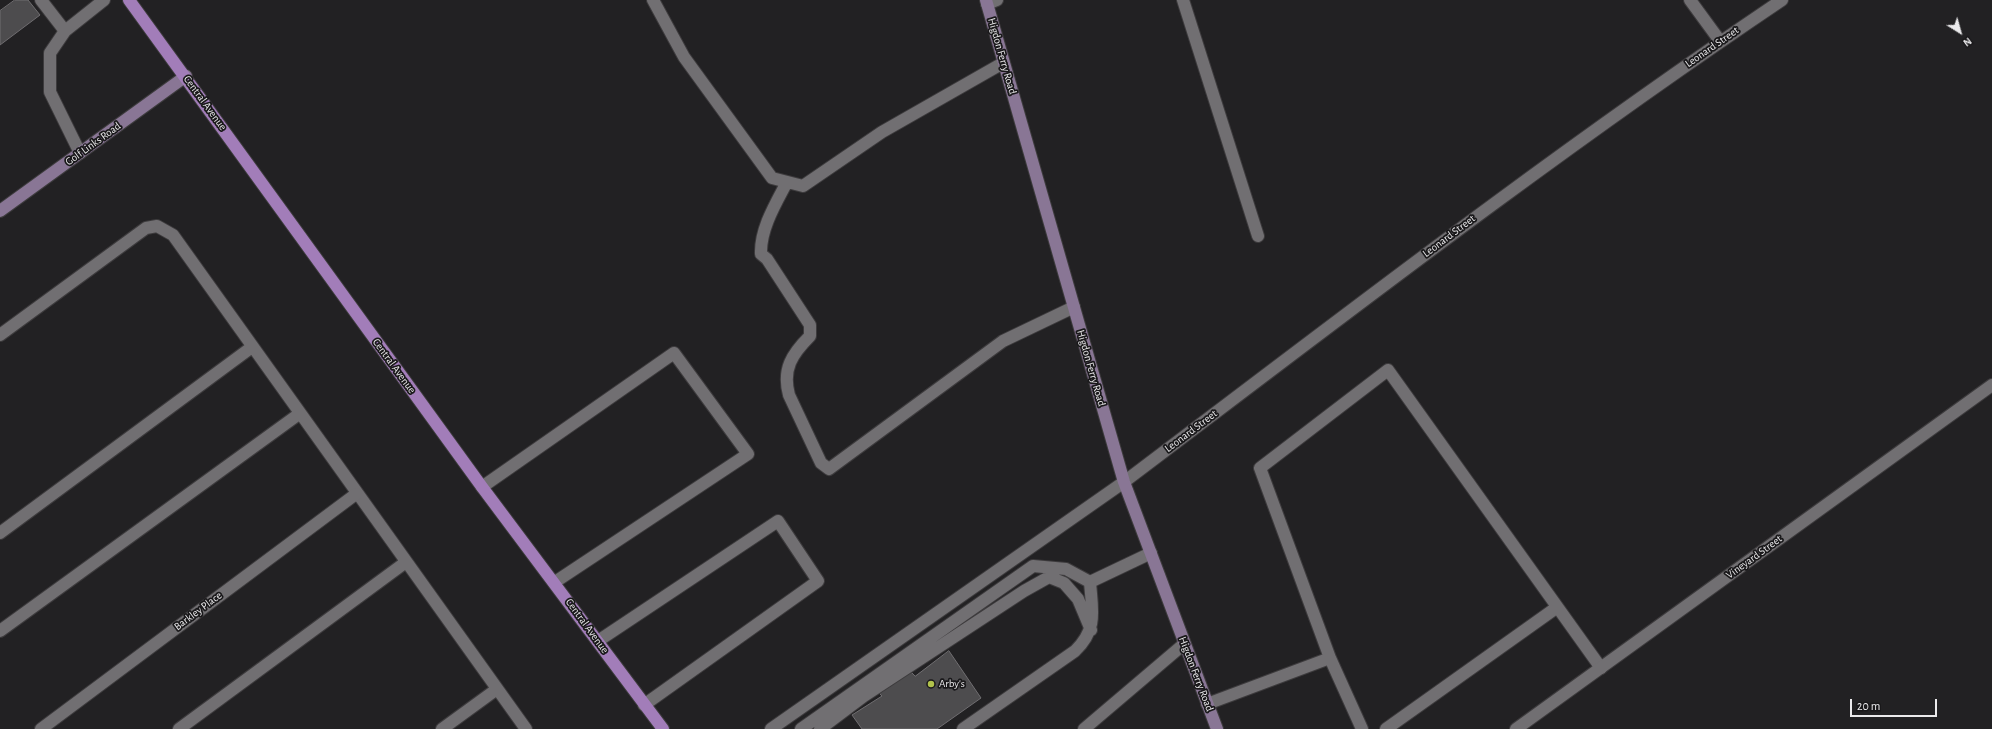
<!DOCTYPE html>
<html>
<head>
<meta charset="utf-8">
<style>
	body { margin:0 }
	#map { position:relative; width:1992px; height:729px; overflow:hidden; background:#222123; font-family:"Alegreya Sans",sans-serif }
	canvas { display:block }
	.north { position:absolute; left:1940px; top:12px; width:40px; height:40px; -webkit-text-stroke:3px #19181a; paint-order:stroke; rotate:143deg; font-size:11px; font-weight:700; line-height:16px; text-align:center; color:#ebeaec }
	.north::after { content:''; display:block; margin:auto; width:14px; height:18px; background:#ebeaec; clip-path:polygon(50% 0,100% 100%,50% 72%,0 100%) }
	.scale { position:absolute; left:1850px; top:699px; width:87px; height:18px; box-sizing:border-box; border:2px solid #ebeaec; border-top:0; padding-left:5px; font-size:12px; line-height:14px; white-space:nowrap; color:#ebeaec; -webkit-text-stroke:3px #19181a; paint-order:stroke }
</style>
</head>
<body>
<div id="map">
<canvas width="1992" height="729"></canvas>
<div class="north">N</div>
<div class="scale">20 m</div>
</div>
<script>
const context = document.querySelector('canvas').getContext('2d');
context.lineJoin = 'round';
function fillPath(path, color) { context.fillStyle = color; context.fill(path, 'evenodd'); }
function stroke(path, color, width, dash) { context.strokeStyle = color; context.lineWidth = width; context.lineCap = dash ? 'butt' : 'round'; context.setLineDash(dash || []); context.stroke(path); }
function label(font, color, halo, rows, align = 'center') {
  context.font = font + ' "Alegreya Sans",sans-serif'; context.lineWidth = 3.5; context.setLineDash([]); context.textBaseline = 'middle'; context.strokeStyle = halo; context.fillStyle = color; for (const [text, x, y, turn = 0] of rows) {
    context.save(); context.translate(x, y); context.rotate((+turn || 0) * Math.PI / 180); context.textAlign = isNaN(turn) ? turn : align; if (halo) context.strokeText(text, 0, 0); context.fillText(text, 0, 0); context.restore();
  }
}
const building = new Path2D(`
	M15 0H28L40 15 0 45V11Z
	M949 651 981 698 937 729H862L852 715 882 696 878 692 910 671 915 676Z`);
const lane = new Path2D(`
	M41 0 65 31
	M653 0 684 57 772 178 803 186 882 132 1003 63
	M1183 0 1258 236
	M80 153 50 92V53L65 31 104 0
	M787 182C776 203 760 229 761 254L767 259 810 325V336C792 354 782 369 789 395L821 463 829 469 1003 341 1074 307
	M0 335 146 228 157 226 173 235 526 729
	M482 487 674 353 748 454 555 582
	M0 533 252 347
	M1090 582 1151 553
	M0 631 299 414
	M598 641 778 521 818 581 644 705
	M1330 658 1362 729
	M1207 704 1330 658 1260 468 1388 370 1601 668
	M179 729 406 562
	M442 729 497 689
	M771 729 1124 482
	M801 729 1033 566 1066 569 1090 582
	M820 729 864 696 1024 591 1049 577 1064 583 1078 599 1091 630
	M963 729 1075 651C1098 629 1092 610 1090 582
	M1084 729 1184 644
	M1386 729 1556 608`);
const street = new Path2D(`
	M1690 0 1720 41
	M987 4 997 0
	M1124 482C1341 318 1556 152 1782 0
	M41 729 356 494
	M1516 729 1992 385`);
const secondary = new Path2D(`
	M986 0 1124 482 1217 729
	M0 211 186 76`);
const primary = new Path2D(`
	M129 0 482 487 663 729`);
const markers = [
	[931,684,4,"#b2c34c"]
];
const streetNames = [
	["Leonard Street",1712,47,-35],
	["Higdon Ferry Road",1002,56,74],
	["Central Avenue",205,103,54],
	["Golf Links Road",93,144,-36],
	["Leonard Street",1449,236,-37],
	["Central Avenue",394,366,54],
	["Higdon Ferry Road",1091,368,74],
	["Leonard Street",1191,431,-37],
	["Vineyard Street",1754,557,-36],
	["Barkley Place",198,611,-37],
	["Central Avenue",587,626,54],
	["Higdon Ferry Road",1196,674,69]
];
const poiNames = [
	["Arby's",939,684]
];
fillPath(building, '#4d4c4e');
stroke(building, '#706e71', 1);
stroke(lane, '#3d3b3d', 14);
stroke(street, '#3d3b3d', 14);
stroke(secondary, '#3d3b3d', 14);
stroke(primary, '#3d3b3d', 14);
stroke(lane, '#716f72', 12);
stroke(street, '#716f72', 12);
stroke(secondary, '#897695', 12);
stroke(primary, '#a27db9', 12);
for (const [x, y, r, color] of markers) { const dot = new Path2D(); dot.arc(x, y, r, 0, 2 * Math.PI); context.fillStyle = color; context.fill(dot); stroke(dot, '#19181a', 1.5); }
label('11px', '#ebeaec', '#19181a', streetNames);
label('11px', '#ebeaec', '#19181a', poiNames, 'left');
</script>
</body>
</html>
